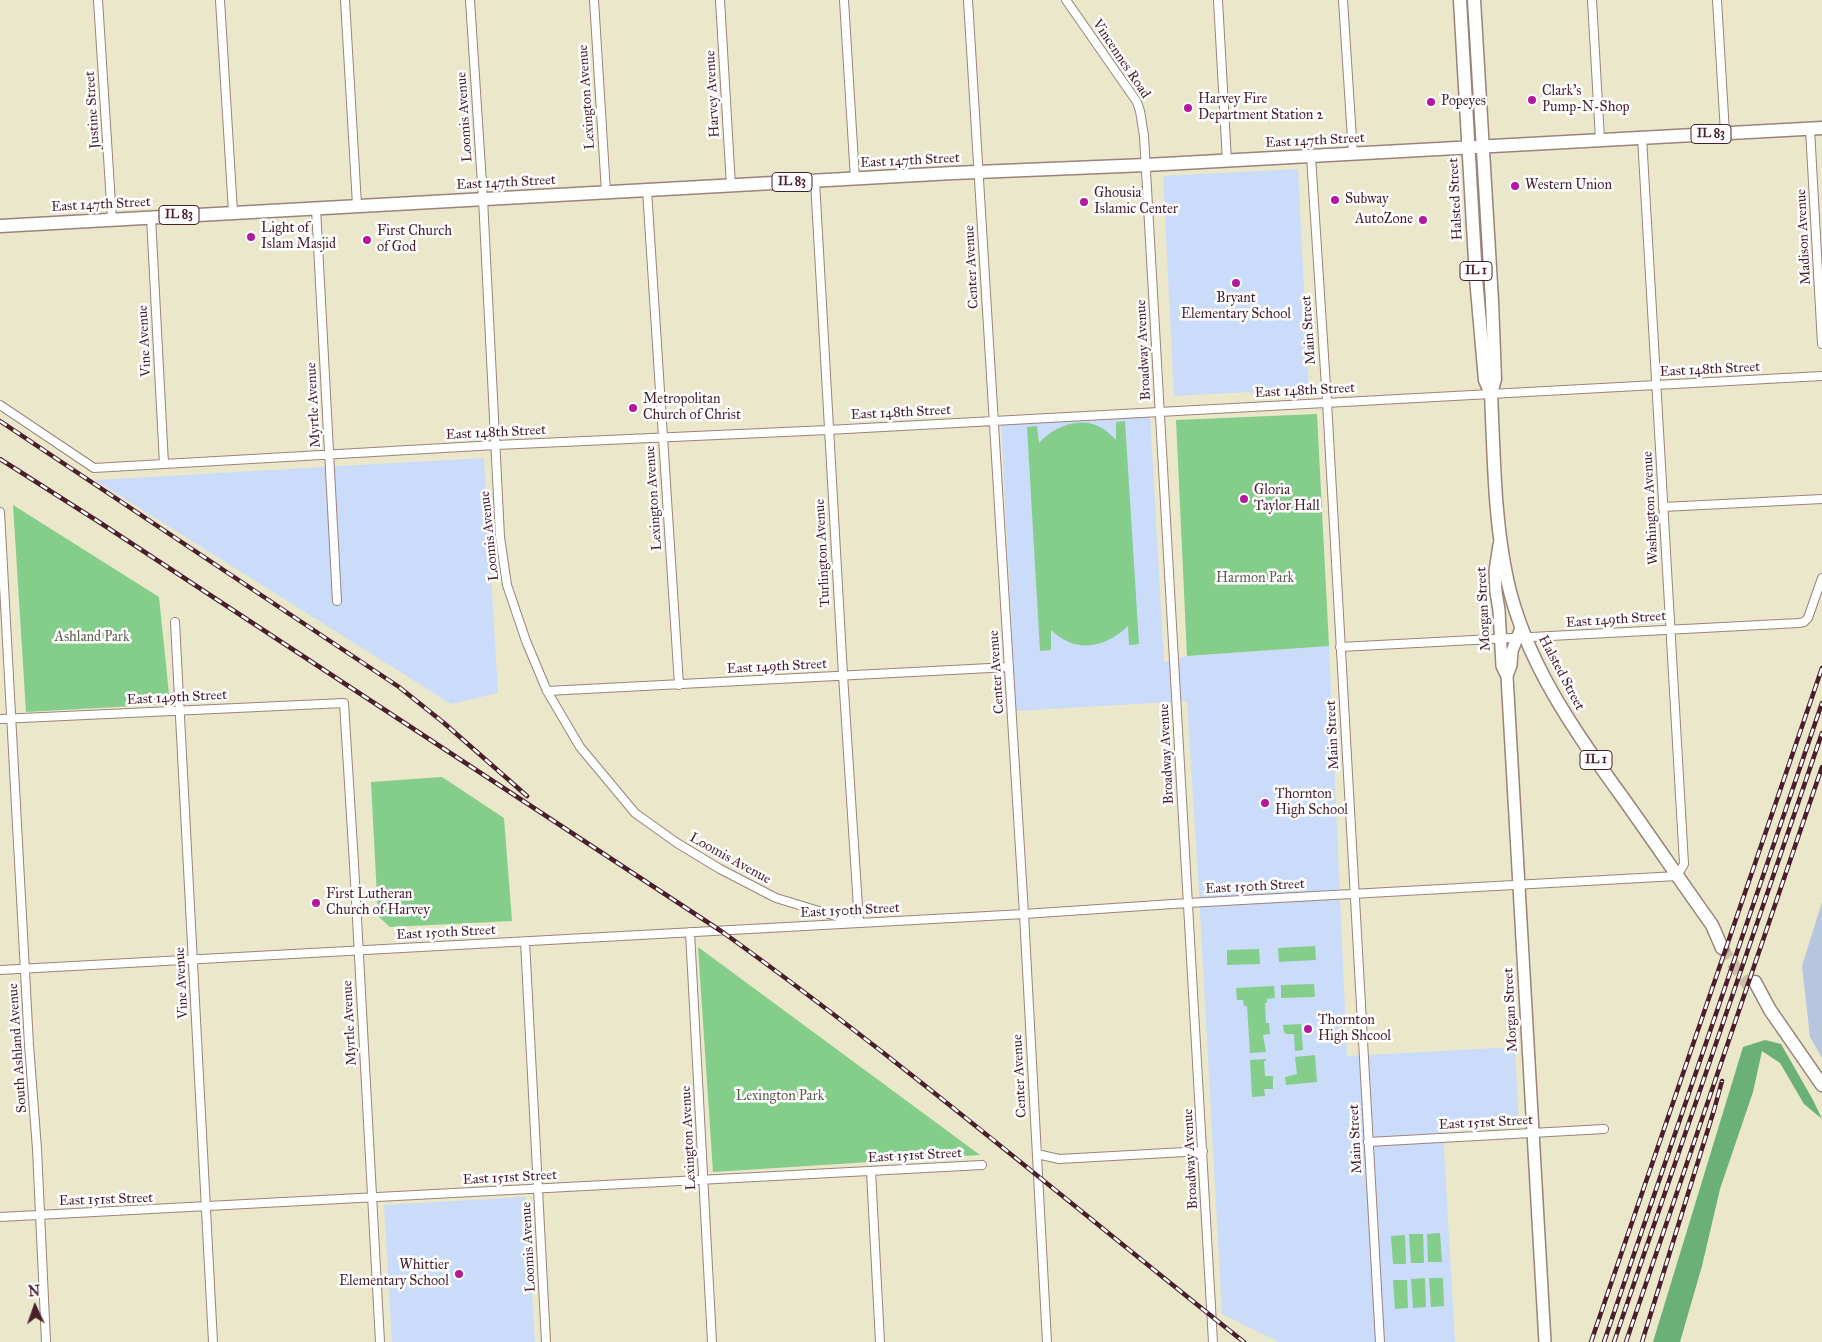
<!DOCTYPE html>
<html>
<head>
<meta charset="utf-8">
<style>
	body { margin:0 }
	#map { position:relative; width:1822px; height:1342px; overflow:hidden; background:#ebe7cb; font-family:"IM FELL Great Primer",serif }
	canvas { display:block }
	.north { position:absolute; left:10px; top:1282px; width:50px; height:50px; -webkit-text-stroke:4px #fff; paint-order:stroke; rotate:357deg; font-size:14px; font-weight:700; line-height:20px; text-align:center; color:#4a1f2b }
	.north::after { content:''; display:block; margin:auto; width:18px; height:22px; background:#4a1f2b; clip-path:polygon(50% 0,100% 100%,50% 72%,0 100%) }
</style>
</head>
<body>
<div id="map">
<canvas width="1822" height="1342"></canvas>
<div class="north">N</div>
</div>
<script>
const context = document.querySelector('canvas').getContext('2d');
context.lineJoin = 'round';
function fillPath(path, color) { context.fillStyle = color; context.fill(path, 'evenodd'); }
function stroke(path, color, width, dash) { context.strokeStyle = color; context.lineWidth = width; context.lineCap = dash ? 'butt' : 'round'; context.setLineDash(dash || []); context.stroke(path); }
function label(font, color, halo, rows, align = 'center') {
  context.font = font + ' "IM FELL Great Primer",serif'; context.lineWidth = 5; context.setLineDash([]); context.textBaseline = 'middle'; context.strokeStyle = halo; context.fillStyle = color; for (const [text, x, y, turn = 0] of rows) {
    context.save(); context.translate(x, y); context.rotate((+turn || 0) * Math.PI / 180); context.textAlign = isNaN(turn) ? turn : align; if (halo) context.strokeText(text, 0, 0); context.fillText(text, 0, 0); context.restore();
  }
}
const built = new Path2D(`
	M1298 169 1309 389 1174 396 1163 176Z
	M1150 415 1164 662 1187 656 1329 646 1347 1056 1515 1047 1519 1125 1443 1130 1455 1342H1279L1222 1314 1199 894 1187 701 1016 711 1001 423Z
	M484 458 498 693 451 704 95 480Z
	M526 1197 535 1342H392L384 1205Z`);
const industrial = new Path2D(`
	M1822 902V1058L1810 1037 1802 966Z`);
const green = new Path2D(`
	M1317 414 1329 646 1187 656 1176 420Z
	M1125 421 1139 644 1129 645 1128 626C1105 648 1076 654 1051 630V650L1040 651 1027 427 1037 426 1039 443C1053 427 1079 416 1100 427 1106 430 1111 435 1116 440V422Z
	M13 505 159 597 170 704 26 712Z
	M442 777 504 818 512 921 390 927 378 916 371 782Z
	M1315 946 1316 960 1279 962 1278 948Z
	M698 947 980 1155 713 1172Z
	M1259 949 1260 964 1227 965V950Z
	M1314 984 1315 997 1281 998V985Z
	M1274 986 1275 998 1267 999V1003H1265L1266 1023H1269L1270 1034 1263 1035 1266 1052 1250 1053 1247 1006H1244L1243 1000H1237L1236 988Z
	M1301 1024 1303 1050 1295 1051 1294 1034H1286L1284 1032 1283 1025Z
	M1315 1055 1317 1082 1286 1085 1285 1077 1297 1074 1295 1057Z
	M1266 1059V1061H1264L1265 1076H1273V1089H1264L1265 1096 1252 1097 1250 1060Z
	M1440 1233 1442 1262H1428L1427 1234Z
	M1409 1234H1423L1424 1263H1411Z
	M1405 1235 1406 1264H1393L1391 1236Z
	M1425 1278 1426 1307 1413 1308 1411 1279Z
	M1429 1278H1443L1444 1306 1431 1307Z
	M1393 1280H1407L1408 1308 1395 1309Z`);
const forest = new Path2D(`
	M1765 1040 1781 1044 1813 1100 1822 1119 1804 1104 1780 1063 1762 1051 1753 1092 1720 1189 1702 1266 1680 1342H1653L1743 1047Z`);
const primaryTunnel = new Path2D(`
	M1722 948 1752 991`);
const street = new Path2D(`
	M98 0 112 219
	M220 0 233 212
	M345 0 357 205
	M470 0 483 199 500 537 507 585 526 641 547 691 580 747 635 813 677 843 720 869 776 898 852 921
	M594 0 606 192
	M720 0 731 186
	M844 0 855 179
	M968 0 1024 914 1047 1342
	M1066 0 1137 102 1140 111 1144 136 1213 1342
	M1218 0 1227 161
	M1343 0 1353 154
	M1592 0 1600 139
	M1717 0 1725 133
	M1810 129 1822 344
	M1311 156 1327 402 1380 1342
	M815 181 843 675 859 923
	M647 190 679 685
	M316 208 337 601
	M151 217 164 464
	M0 405 94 468 496 445 828 430 1822 376
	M1663 507 1822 499
	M0 512 29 1045 37 1149 46 1342
	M175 622 213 1342
	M1340 647 1799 623 1804 622 1808 618 1822 578
	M547 691 1009 667
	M0 719 344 703 354 864 380 1342
	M690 932 712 1342
	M525 941 546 1342
	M0 970 1024 914 1188 903 1677 876 1684 864 1642 137
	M1368 1142 1604 1129
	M1037 1154 1059 1159 1203 1151
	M871 1171 880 1342
	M0 1217 982 1165`);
const secondary = new Path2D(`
	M1499 545 1495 571 1496 592 1499 610 1502 666 1507 676
	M1521 628 1512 651 1511 665 1507 676 1545 1342`);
const primary = new Path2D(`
	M1460 0 1476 278 1485 380 1491 394
	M1474 0 1492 301 1495 379 1491 394C1494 456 1494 519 1507 579 1525 662 1574 730 1623 798 1653 840 1682 883 1712 925L1722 948
	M0 226 953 173 1146 165 1822 128
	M1755 982 1770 1010 1822 1085`);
const rail = new Path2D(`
	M0 421 399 687 444 723 527 796
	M0 459 99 522 721 931C901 1060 1070 1204 1244 1342
	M1591 1342 1822 668
	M1604 1342 1822 703
	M1614 1342 1822 733
	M1626 1342 1822 767
	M1642 1342 1714 1110 1722 1081`);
const markers = [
	[1532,100,5,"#b5179e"],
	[1431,102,5,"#b5179e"],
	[1188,108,5,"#b5179e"],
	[1515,186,5,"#b5179e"],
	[1335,200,5,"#b5179e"],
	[1084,202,5,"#b5179e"],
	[1423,220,5,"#b5179e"],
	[251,237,5,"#b5179e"],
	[367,240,5,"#b5179e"],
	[1236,283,5,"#b5179e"],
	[633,408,5,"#b5179e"],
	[1244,499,5,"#b5179e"],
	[1265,803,5,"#b5179e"],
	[316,903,5,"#b5179e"],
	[1308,1029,5,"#b5179e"],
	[459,1274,5,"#b5179e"]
];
const shields = [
	[1711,134,40],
	[792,182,40],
	[179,215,40],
	[1476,271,32],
	[1596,760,32]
];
const shieldNames = [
	["IL 83",1711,134],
	["IL 83",792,182],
	["IL 83",179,215],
	["IL 1",1476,271],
	["IL 1",1596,760]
];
const streetNames = [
	["Vincennes Road",1121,59,56],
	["Harvey Avenue",713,94,-93],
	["Lexington Avenue",587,97,-94],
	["Justine Street",93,110,-94],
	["Loomis Avenue",465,117,-94],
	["East 147th Street",1315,141,-3],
	["East 147th Street",910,161,-3],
	["East 147th Street",506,183,-3],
	["Halsted Street",1456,199,-93],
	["East 147th Street",101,205,-3],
	["Madison Avenue",1804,237,-93],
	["Center Avenue",972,267,-93],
	["Main Street",1309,330,-94],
	["Vine Avenue",145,341,-93],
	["Broadway Avenue",1144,350,-93],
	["East 148th Street",1710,370,-3],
	["East 148th Street",1305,391,-3],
	["Myrtle Avenue",314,405,-93],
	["East 148th Street",901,413,-3],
	["East 148th Street",496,433,-3],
	["Lexington Avenue",654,498,-94],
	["Washington Avenue",1651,508,-93],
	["Loomis Avenue",490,536,-96],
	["Turlington Avenue",823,553,-93],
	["Morgan Street",1484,609,-93],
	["East 149th Street",1616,620,-4],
	["East 149th Street",777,667,-3],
	["Center Avenue",997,672,-94],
	["Halsted Street",1561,673,62],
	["East 149th Street",177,698,-3],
	["Main Street",1333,735,-93],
	["Broadway Avenue",1167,754,-93],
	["Loomis Avenue",730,859,29],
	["East 150th Street",1255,887,-3],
	["East 150th Street",850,911,-3],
	["East 150th Street",446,933,-3],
	["Vine Avenue",182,983,-93],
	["Morgan Street",1511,1010,-93],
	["Myrtle Avenue",350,1023,-93],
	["South Ashland Avenue",18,1048,-94],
	["Center Avenue",1020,1076,-93],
	["East 151st Street",1486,1123,-3],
	["Lexington Avenue",689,1138,-93],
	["Main Street",1356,1139,-93],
	["East 151st Street",915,1156,-3],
	["Broadway Avenue",1191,1159,-93],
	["East 151st Street",510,1178,-3],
	["East 151st Street",106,1200,-2],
	["Loomis Avenue",529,1247,-93]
];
const poiNames = [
	["Clark's",1542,92],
	["Pump-N-Shop",1542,108],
	["Harvey Fire",1198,100],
	["Department Station 2",1198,116],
	["Popeyes",1441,102],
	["Western Union",1525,186],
	["Ghousia",1094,194],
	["Islamic Center",1094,210],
	["Subway",1345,200],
	["AutoZone",1413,220,"right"],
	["Light of",261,229],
	["Islam Masjid",261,245],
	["First Church",377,232],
	["of God",377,248],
	["Bryant",1236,299,"center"],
	["Elementary School",1236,315,"center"],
	["Metropolitan",643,400],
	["Church of Christ",643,416],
	["Gloria",1254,491],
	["Taylor Hall",1254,507],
	["Thornton",1275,795],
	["High School",1275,811],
	["First Lutheran",326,895],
	["Church of Harvey",326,911],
	["Thornton",1318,1021],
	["High Shcool",1318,1037],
	["Whittier",449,1266,"right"],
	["Elementary School",449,1282,"right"]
];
const parkNames = [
	["Harmon Park",1255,579],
	["Ashland Park",92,638],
	["Lexington Park",780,1097]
];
fillPath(built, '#cadcf9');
fillPath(industrial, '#b7c5de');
fillPath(green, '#84cd8a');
fillPath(forest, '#6bb076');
stroke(primaryTunnel, '#cbbfab', 12, [12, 6]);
stroke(street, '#9a837b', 10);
stroke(secondary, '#9a837b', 14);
stroke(primary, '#9a837b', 15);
stroke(street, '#fff', 8);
stroke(secondary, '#fff', 11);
stroke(primary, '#fff', 12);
stroke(rail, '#4a1f2b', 4.5);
stroke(rail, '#fff', 2.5, [8]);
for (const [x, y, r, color] of markers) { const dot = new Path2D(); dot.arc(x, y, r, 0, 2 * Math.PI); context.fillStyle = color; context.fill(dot); stroke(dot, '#fff', 2); }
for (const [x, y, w] of shields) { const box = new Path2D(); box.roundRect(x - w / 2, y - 9.5, w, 19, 4); context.fillStyle = '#fff'; context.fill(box); stroke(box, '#4a1f2b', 1); }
label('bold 12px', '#4a1f2b', null, shieldNames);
label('14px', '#4a1f2b', '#fff', streetNames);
label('14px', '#4a1f2b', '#fff', poiNames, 'left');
label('14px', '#5e5c4c', '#fff', parkNames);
</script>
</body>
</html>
